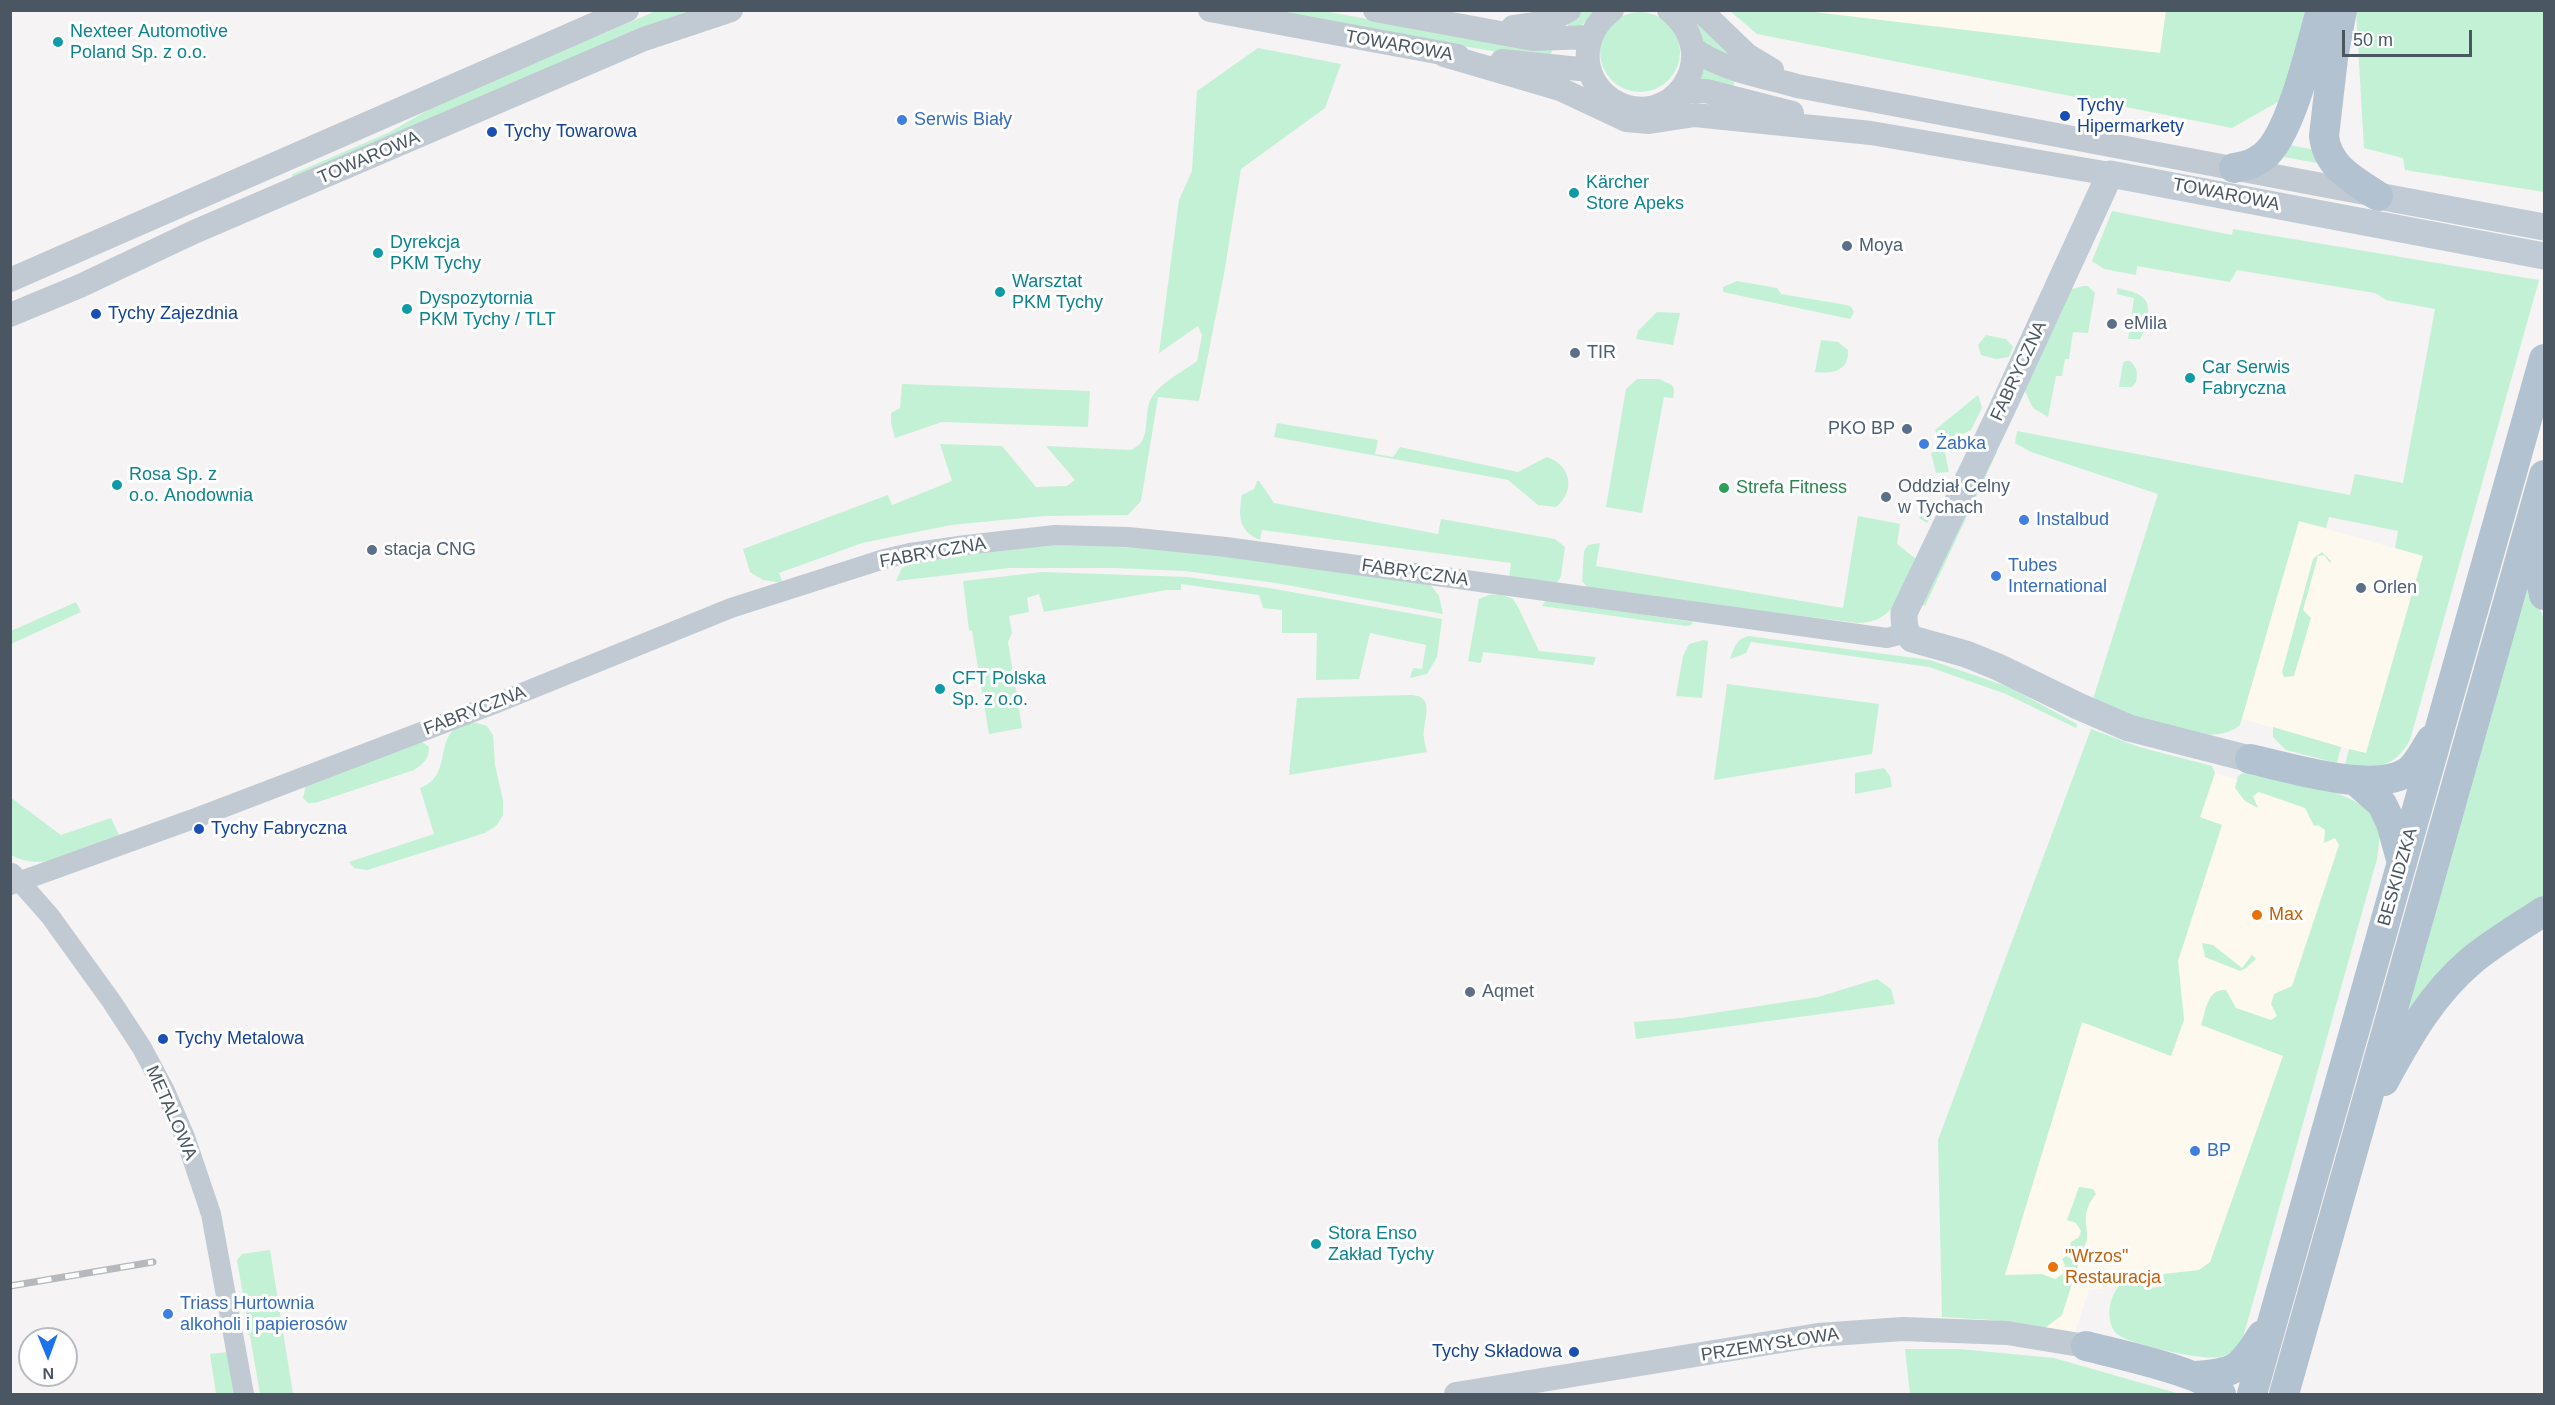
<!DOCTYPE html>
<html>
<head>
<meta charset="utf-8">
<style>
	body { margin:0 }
	#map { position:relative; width:2555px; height:1405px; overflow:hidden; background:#f5f3f3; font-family:Arial,sans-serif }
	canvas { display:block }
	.frame { position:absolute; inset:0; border:12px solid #4a5661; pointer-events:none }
	.north { position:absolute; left:18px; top:1327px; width:60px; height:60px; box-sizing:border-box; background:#fff; border:2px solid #b7bbc0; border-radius:50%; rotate:179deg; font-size:16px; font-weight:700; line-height:24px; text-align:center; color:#4a5661 }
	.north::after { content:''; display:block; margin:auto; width:21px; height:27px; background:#1a73e8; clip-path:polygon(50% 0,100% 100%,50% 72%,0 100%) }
	.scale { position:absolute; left:2342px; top:30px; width:130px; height:27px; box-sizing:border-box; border:3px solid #4a5661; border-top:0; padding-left:8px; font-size:18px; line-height:21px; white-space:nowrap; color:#4a5661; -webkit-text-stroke:4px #fff; paint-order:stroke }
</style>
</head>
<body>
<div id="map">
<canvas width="2555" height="1405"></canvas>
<div class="frame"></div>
<div class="north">N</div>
<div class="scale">50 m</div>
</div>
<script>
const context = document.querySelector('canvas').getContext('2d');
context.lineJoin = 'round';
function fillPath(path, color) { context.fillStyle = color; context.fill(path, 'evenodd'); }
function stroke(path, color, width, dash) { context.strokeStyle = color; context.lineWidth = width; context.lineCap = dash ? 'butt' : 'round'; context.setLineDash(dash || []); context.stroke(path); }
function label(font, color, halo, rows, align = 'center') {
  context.font = font + ' Arial,sans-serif'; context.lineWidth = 6; context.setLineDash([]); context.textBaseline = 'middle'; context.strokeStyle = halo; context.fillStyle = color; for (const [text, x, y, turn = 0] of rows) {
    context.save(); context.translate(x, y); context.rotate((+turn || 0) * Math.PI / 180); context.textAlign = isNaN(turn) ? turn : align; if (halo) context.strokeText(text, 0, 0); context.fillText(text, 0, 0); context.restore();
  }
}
const commercial = new Path2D(`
	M1805 11H2166L2160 53Z
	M2299 521 2423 556 2366 754 2242 719Z
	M2215 773 2330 808 2348 842 2283 1056 2206 1279 2089 1290 2075 1332 1991 1320 2082 1022 2171 1056 2184 1020 2178 961 2222 825 2200 818Z`);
const green = new Path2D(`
	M656 11H696L291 179 293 174 390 132 440 103Z
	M1261 11H1323L1424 29 1553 47 1549 61Z
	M1583 11H1597L1580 27 1566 33 1569 19Z
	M1684 11H1691L1739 58 1709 51Z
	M1730 11H1805L2160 53 2166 11H2313L2283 99 2232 128 1757 34Z
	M2356 11H2544V192L2405 170 2403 158 2364 148Z
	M1600 52a40 40 0 1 1 80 0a40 40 0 1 1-80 0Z
	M1258 48 1341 64 1325 108 1241 169 1224 274 1199 401 1158 397 1141 501 1128 515 1044 516 951 525 862 543 779 573 783 583 763 580 750 572 743 549 888 495 892 505 952 481 940 444 1002 446 1036 487 1067 486 1075 480 1046 446 1130 450C1152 443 1143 419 1150 401 1157 384 1183 372 1197 361L1202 335 1198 326 1159 353 1179 200 1192 171 1197 91Z
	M1699 67 1735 77 1733 89 1694 81Z
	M2285 144 2315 150 2323 164 2278 156Z
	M2112 211 2232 235 2233 229 2539 280 2410 740C2393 770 2376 767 2345 765L2349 749 2366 753 2423 556 2395 548 2398 531 2329 517 2326 528 2299 521 2240 725C2207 753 2129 713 2093 699L2158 494 2031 452 2015 443 2017 431 2350 495 2355 474 2403 483 2435 309 2386 300 2375 293 2237 270 2230 282 2137 266 2136 275 2104 269 2092 261Z
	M1737 281 1777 288 1781 294 1847 305 1851 307 1854 312 1850 319 1845 318 1723 292V287Z
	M2083 286H2088L2095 293 2088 333 2073 332 2069 359H2065L2062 376H2056L2048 417 2033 408 2023 387 2069 290Z
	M2117 288C2138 293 2153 295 2147 321 2145 328 2144 333 2140 339H2128L2134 298 2117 294Z
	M1657 312 1680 313 1673 345 1636 339 1638 331Z
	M1986 335 2006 339 2013 347 2009 357 1996 359 1981 355 1978 345Z
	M1821 340 1838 342 1848 350C1849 371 1833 374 1815 372Z
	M2126 361H2130C2137 368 2138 372 2136 382L2132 387H2119L2123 363Z
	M1637 379H1659L1672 385 1674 390 1673 398 1664 397 1642 513 1606 507 1626 389Z
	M902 384 1090 391 1088 427 942 422 895 438 891 423V413L900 408Z
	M1978 395 1982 408 1971 430 1943 443 1935 430Z
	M1277 423 1378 440 1375 454 1393 457 1400 447 1518 472 1547 457C1571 465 1576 491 1556 507L1538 505 1508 480 1274 437Z
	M1944 448 1949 472 1936 473 1931 453Z
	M1997 452 1925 606 1919 603 1988 455Z
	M1257 481H1259L1274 503 1438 534 1441 519 1555 539 1565 547 1561 576 1557 583 1552 584 1509 579 1511 563 1262 530 1260 540C1239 531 1238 517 1242 495L1254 489Z
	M1931 502 1936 503 1937 506 1927 523 1919 518Z
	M1858 516 1900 524 1897 544 1916 559C1902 590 1897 622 1858 623L1590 590 1582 581 1584 551 1588 545 1600 543 1596 566 1843 608Z
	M1052 545 1145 546 1430 584 1439 596 1443 614 1276 583 1185 571 1115 568H1009L896 581 902 568 910 562Z
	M2322 552 2331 561 2330 563 2324 555 2318 556 2303 610 2311 618 2294 676 2284 677 2282 672 2313 559Z
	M1043 572 1187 577 1269 588 1442 619 1437 657 1427 674 1410 678 1413 668 1422 669 1426 645 1370 633 1359 679 1316 680 1317 633H1282V610L1263 608 1259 595 1181 584V590H1166L1044 612 1039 594 1027 598 1029 612 1009 616 1012 633 1008 642 1022 728 989 734 972 631 969 630 963 581Z
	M2524 578 2544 618V900L2402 1024Z
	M1500 594 1513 599 1518 607 1539 651 1596 657 1593 665 1483 652 1481 663 1468 661 1479 599 1489 595Z
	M1546 600 1693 622 1691 625 1686 626 1542 606Z
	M76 602 81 612 11 644V631Z
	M1748 636 1930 660 2009 687 2077 724 2076 728 2006 694 1929 667 1751 642 1746 653 1730 659C1734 648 1736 639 1748 636Z
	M1704 640 1708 641 1702 698 1676 696 1683 656 1689 644Z
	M1727 684 1879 704 1872 754 1714 780Z
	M1409 695C1438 695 1422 720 1424 738 1424 742 1426 748 1427 752L1289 775 1297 698Z
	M465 723H477L487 726 493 735 495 765 503 800V815L497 825 485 833 367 870 354 868 349 862 434 834 420 788C455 775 431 735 465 723Z
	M2273 727 2341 747 2337 763 2286 750 2273 737Z
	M2091 729 2139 747 2212 766 2215 773 2200 817 2222 825 2178 961 2184 1020 2171 1056 2082 1022 2005 1275 2042 1274 2055 1279 2063 1274 2065 1265 2062 1259 2066 1256 2079 1262 2062 1315 2045 1328 1991 1320 1942 1317 1938 1140Z
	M421 741 429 747C429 759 424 763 414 770L315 803H308L303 798 306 784Z
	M1884 768 1890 776 1892 787 1855 794V773Z
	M2243 773C2276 780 2358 788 2375 819 2382 832 2379 845 2377 859L2242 1341C2236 1349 2230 1355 2220 1357 2204 1361 2128 1344 2117 1334 2104 1321 2109 1294 2122 1283 2129 1277 2140 1278 2149 1276L2151 1288 2165 1286 2163 1274 2199 1270 2210 1262 2283 1056 2201 1025C2206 1011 2207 988 2226 990L2236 1008 2271 1020 2277 1016 2271 1004 2274 994 2292 986 2339 845 2335 838 2324 843 2325 830 2318 825 2314 826 2305 808 2259 792 2253 796 2258 808 2245 801 2235 788 2238 776Z
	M10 797 61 835 111 818 119 835C85 849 46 874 11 855Z
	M2202 943 2213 945 2242 968 2252 955 2256 959 2246 968 2240 971 2205 957Z
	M1877 979 1891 989 1895 1004 1636 1039 1634 1022 1681 1018 1818 997Z
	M2079 1187 2093 1189 2096 1194C2075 1219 2095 1231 2083 1249L2073 1250 2070 1247 2071 1242 2079 1237 2081 1231 2076 1223 2067 1220Z
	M270 1250 293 1394H260L237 1260 242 1254Z
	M1905 1349H1959L2054 1358 2180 1394H1910Z
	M228 1352 235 1394H216L210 1354Z`);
const minor = new Path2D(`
	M12 873 50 916 112 1002 142 1048 165 1091 185 1137 211 1214 244 1394
	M10 885 196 818 497 703 731 608 884 559 910 553 966 545 1055 535 1128 537 1226 547 1887 638 1906 633`);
const tertiary = new Path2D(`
	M1210 10 1458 56
	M1375 10 1533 39 1590 37
	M1612 10C1595 23 1586 41 1588 62 1590 78 1599 91 1612 100 1669 135 1727 57 1669 10
	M1700 10 1747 55 1772 70
	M1513 27 1547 22 1569 10
	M1694 49C1719 69 1766 77 1797 86L2370 194
	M1444 55 1560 89 1626 120 1649 122 1695 115 1871 133 2110 174
	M1502 61 1589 70
	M1677 94 1692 91H1706L1792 113
	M10 280 627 10
	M10 315 80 286 194 232 644 39 731 10
	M1456 1394 1818 1335 1903 1329 2007 1333 2086 1346`);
const secondary = new Path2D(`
	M2378 196 2544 227
	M2250 759 2129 728 2078 706 1998 667 1966 654 1912 639C1904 631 1904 624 1904 613L2002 409 2110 174 2544 256`);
const primary = new Path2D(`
	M2342 10 2333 58 2324 136C2327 167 2355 181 2378 196
	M2234 168C2245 166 2254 164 2264 156 2291 135 2311 45 2321 10
	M2538 527 2540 574 2544 595
	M2250 759C2289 767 2377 796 2410 770 2418 763 2425 749 2431 740
	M2357 782 2382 804 2391 823 2402 863
	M2384 1081C2408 1037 2432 994 2471 961 2494 942 2520 927 2544 911
	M2086 1346C2113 1353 2209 1373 2221 1394
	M2196 1376C2236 1373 2241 1369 2262 1335
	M2252 1394 2544 359
	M2284 1394 2544 475`);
const rail = new Path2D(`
	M10 1286 153 1262`);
const markers = [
	[58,42,6,"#0f9aa8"],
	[2065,116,6,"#1a4fb4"],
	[902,120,6,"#3f7fe0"],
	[492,132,6,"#1a4fb4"],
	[1574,193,6,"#0f9aa8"],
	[1847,246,6,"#5c6f8a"],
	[378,253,6,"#0f9aa8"],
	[1000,292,6,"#0f9aa8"],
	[407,309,6,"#0f9aa8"],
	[96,314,6,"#1a4fb4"],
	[2112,324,6,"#5c6f8a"],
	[1575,353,6,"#5c6f8a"],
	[2190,378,6,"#0f9aa8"],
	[1907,429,6,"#5c6f8a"],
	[1924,444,6,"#3f7fe0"],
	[117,485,6,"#0f9aa8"],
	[1724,488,6,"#2e9e5b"],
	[1886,497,6,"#5c6f8a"],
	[2024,520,6,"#3f7fe0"],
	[372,550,6,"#5c6f8a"],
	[1996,576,6,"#3f7fe0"],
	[2361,588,6,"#5c6f8a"],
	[940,689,6,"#0f9aa8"],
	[199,829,6,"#1a4fb4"],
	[2257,915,6,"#e8710a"],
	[1470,992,6,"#5c6f8a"],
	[163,1039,6,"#1a4fb4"],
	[2195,1151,6,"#3f7fe0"],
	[1316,1244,6,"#0f9aa8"],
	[2053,1267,6,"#e8710a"],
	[168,1314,6,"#3f7fe0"],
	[1574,1352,6,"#1a4fb4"]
];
const cultureNames = [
	["Nexteer Automotive",70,32],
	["Poland Sp. z o.o.",70,53],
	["Kärcher",1586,183],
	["Store Apeks",1586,204],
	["Dyrekcja",390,243],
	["PKM Tychy",390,264],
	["Warsztat",1012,282],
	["PKM Tychy",1012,303],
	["Dyspozytornia",419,299],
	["PKM Tychy / TLT",419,320],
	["Car Serwis",2202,368],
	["Fabryczna",2202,389],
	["Rosa Sp. z",129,475],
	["o.o. Anodownia",129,496],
	["CFT Polska",952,679],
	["Sp. z o.o.",952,700],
	["Stora Enso",1328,1234],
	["Zakład Tychy",1328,1255]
];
const streetNames = [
	["TOWAROWA",1399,46,10],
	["TOWAROWA",369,158,-23],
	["TOWAROWA",2226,195,11],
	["FABRYCZNA",2019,371,-65],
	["FABRYCZNA",933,553,-10],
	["FABRYCZNA",1415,573,8],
	["FABRYCZNA",475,711,-21],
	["BESKIDZKA",2398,877,-74],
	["METALOWA",171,1113,66],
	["PRZEMYSŁOWA",1770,1345,-9]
];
const transitNames = [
	["Tychy",2077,106],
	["Hipermarkety",2077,127],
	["Tychy Towarowa",504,132],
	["Tychy Zajezdnia",108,314],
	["Tychy Fabryczna",211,829],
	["Tychy Metalowa",175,1039],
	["Tychy Składowa",1562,1352,"right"]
];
const shopNames = [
	["Serwis Biały",914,120],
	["Żabka",1936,444],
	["Instalbud",2036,520],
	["Tubes",2008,566],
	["International",2008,587],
	["BP",2207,1151],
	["Triass Hurtownia",180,1304],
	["alkoholi i papierosów",180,1325]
];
const serviceNames = [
	["Moya",1859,246],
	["eMila",2124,324],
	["TIR",1587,353],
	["PKO BP",1895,429,"right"],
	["Oddział Celny",1898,487],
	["w Tychach",1898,508],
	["stacja CNG",384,550],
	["Orlen",2373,588],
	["Aqmet",1482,992]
];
const leisureNames = [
	["Strefa Fitness",1736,488]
];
const foodNames = [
	["Max",2269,915],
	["\"Wrzos\"",2065,1257],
	["Restauracja",2065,1278]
];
fillPath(commercial, '#fdf9ef');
fillPath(green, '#c3f1d5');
stroke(minor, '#c1cad2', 20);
stroke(tertiary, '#c1cad2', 24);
stroke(secondary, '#c1cbd6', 27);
stroke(primary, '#b3c2d1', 30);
stroke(rail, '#b5b8bd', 7);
stroke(rail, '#fff', 4.5, [14]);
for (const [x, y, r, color] of markers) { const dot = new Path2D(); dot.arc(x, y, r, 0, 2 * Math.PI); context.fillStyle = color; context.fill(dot); stroke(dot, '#fff', 2); }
label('18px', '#0d838f', '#fff', cultureNames, 'left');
label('18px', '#4a5661', '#fff', streetNames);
label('18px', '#164399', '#fff', transitNames, 'left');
label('18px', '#366cbe', '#fff', shopNames, 'left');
label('18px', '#4e5e75', '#fff', serviceNames, 'left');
label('18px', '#27864d', '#fff', leisureNames, 'left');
label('18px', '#c56008', '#fff', foodNames, 'left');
</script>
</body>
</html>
